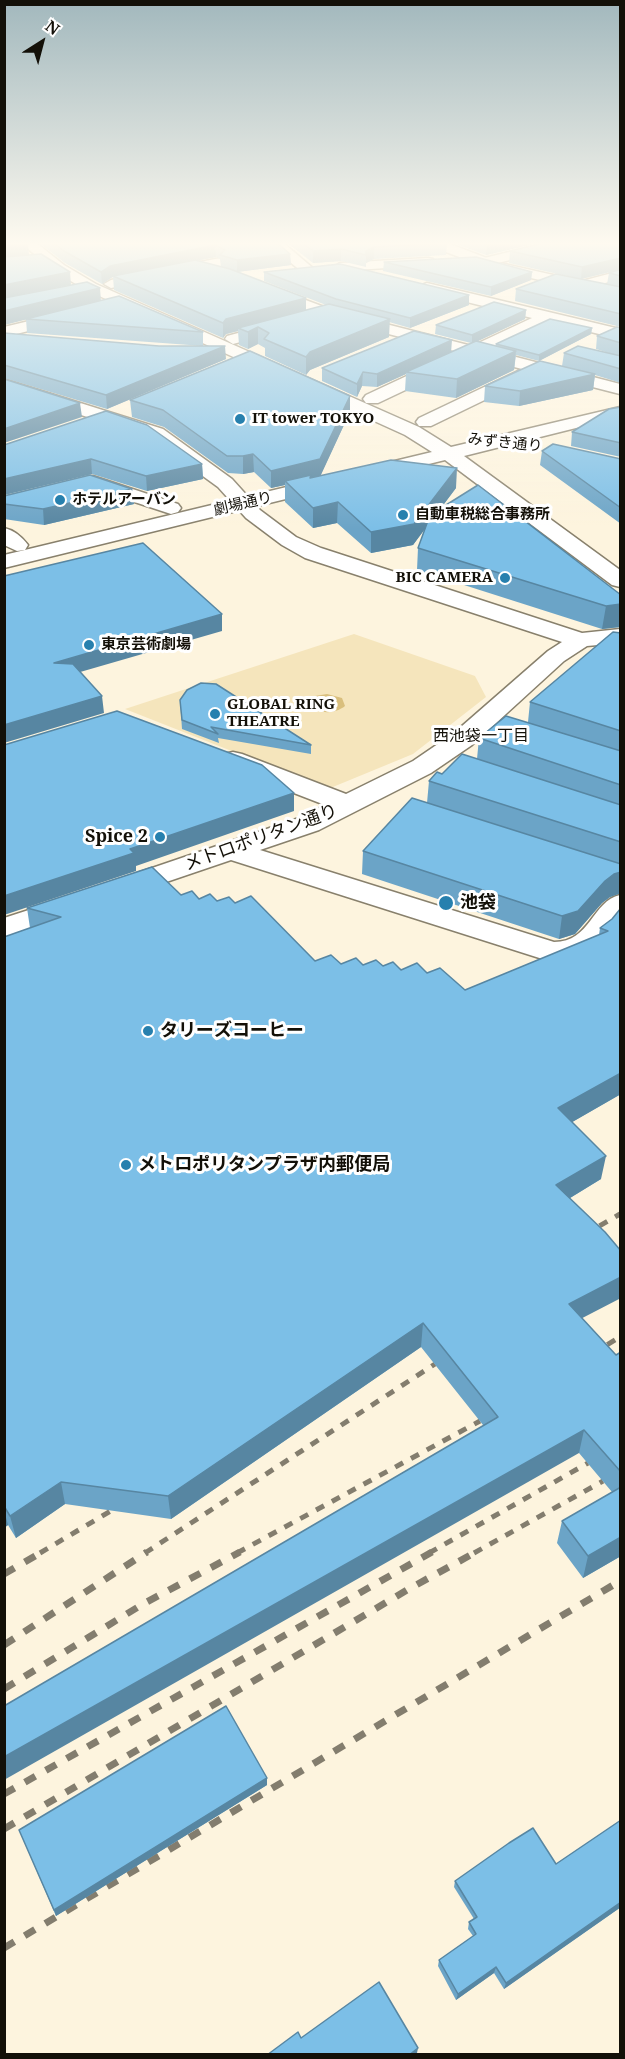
<!DOCTYPE html>
<html>
<head>
<meta charset="utf-8">
<style>
	body { margin:0 }
	#map { position:relative; width:625px; height:2059px; overflow:hidden; background:#fdf4de; font-family:"Noto Serif",serif }
	canvas { display:block }
	.frame { position:absolute; inset:0; border:6px solid #131008; pointer-events:none }
	.north { position:absolute; left:12px; top:12px; width:60px; height:60px; -webkit-text-stroke:4px #fff; paint-order:stroke; rotate:36deg; font-size:16px; font-weight:700; line-height:24px; text-align:center; color:#131008 }
	.north::after { content:''; display:block; margin:auto; width:21px; height:27px; background:#131008; clip-path:polygon(50% 0,100% 100%,50% 72%,0 100%) }
</style>
</head>
<body>
<div id="map">
<canvas width="625" height="2059"></canvas>
<div class="frame"></div>
<div class="north">N</div>
</div>
<script>
const context = document.querySelector('canvas').getContext('2d');
context.lineJoin = 'round';
function fillPath(path, color) { context.fillStyle = color; context.fill(path, 'evenodd'); }
function stroke(path, color, width, dash) { context.strokeStyle = color; context.lineWidth = width; context.lineCap = dash ? 'butt' : 'round'; context.setLineDash(dash || []); context.stroke(path); }
function label(font, color, halo, rows, align = 'center') {
  context.font = font + ' "Noto Serif","Noto Sans JP",serif'; context.lineWidth = 6; context.setLineDash([]); context.textBaseline = 'middle'; context.strokeStyle = halo; context.fillStyle = color; for (const [text, x, y, turn = 0] of rows) {
    context.save(); context.translate(x, y); context.rotate((+turn || 0) * Math.PI / 180); context.textAlign = isNaN(turn) ? turn : align; if (halo) context.strokeText(text, 0, 0); context.fillText(text, 0, 0); context.restore();
  }
}
const green = new Path2D(`
	M354 634 475 676 486 697 413 754 328 789 125 709Z`);
const water = new Path2D(`
	M327 694 342 698 345 706C335 714 318 715 310 704L315 696Z`);
const street = new Path2D(`
	M265 241H281L314 269 307 273 302 272Z
	M555 241H579L577 244 485 266 478 262 480 259Z
	M266 252 271 253 273 256 271 259 215 267 111 288 104 284 111 280 215 259Z
	M428 258 433 259 435 262 433 265 340 271 333 267 340 263Z
	M620 271V279L579 290 572 286 574 283Z
	M427 283 620 329V339L549 322 489 350 620 384V394L534 372 532 377 431 426H419L416 422 419 418 522 369 475 357 378 403H366L363 399 366 395 458 352 323 317 258 292 255 289 258 286H268L335 311 472 346 532 318 422 291 419 288 422 285Z
	M71 311 79 316 77 319 4 337V327Z
	M283 321 289 323 291 326 289 329 233 344 225 339 227 336Z
	M4 379 163 429 232 479 260 510 296 537 321 548 582 633 620 629V643L587 646 564 661 472 745 431 773 319 830 260 850 554 942C591 942 592 901 620 895V924L603 946 586 956 565 962H552L231 860 128 895 118 898 108 895 103 889 108 883 299 818 325 805 224 766 220 760 224 754 233 752 242 754 346 794 413 761 454 733 548 651 562 642 305 558 282 545 246 518 218 487 149 437 4 390Z
	M93 476 178 504 181 508 178 512 171 514 92 488 4 509V497Z
	M4 528C14 530 22 537 28 545L25 550 17 551 4 545Z
	M72 896 83 899 87 905 83 911 4 938V918Z`);
const secondary = new Path2D(`
	M19 241H34L64 265 96 284 419 427 451 447 620 407V417L464 456 620 570V587L612 585 445 460 4 568V555L432 452 405 435 86 290 54 271Z
	M423 241H442L500 263 620 290V298L491 269 425 244Z`);
const railFar1 = new Path2D(`
	M584 1235 620 1214
	M592 1354 620 1337
	M40 1553 114 1509
	M145 1553 435 1364
	M237 1553 480 1421
	M429 1553 588 1463
	M474 1553 603 1481`);
const rail = new Path2D(`
	M4 1574 42 1552
	M4 1645 147 1552
	M4 1689 143 1604 240 1552
	M4 1794 432 1552
	M4 1829 407 1590 476 1552
	M4 1948 620 1581`);
const wall = new Path2D(`
	M37 241H275L290 254 291 265 237 272 306 298V310L326 305 264 281V272L469 305 410 328 389 322V337L310 370 306 375 265 356V348L258 344 248 349 239 345 238 331 226 334 223 338 114 290 113 277 111 278 102 284 65 263ZM216 257 220 259 221 267 198 260Z
	M285 241H442L447 243 446 255 374 259 366 263V267L341 261 313 263Z
	M448 241H546L486 255Z
	M612 241H621V244Z
	M621 244V327L515 301 516 289 567 276 509 263 510 251ZM615 271 609 273 607 284 581 279Z
	M384 262 532 272 531 280 491 296 383 271Z
	M4 298 101 300 203 332V346L27 333 26 319 4 325Z
	M526 310 525 319 477 341 496 346V344L592 328 591 334 539 361 516 355 514 370 456 398 405 391 406 374 377 387 362 386 357 397 322 381V368L451 352 471 343 435 334 436 325Z
	M621 328V383L595 375 593 390 519 406 484 402 485 386 562 366 564 353 612 354 596 349 597 336Z
	M4 333 226 359 107 409 4 378Z
	M130 400 350 412 320 476 456 488 441 508 621 595V629L620 627 602 629 417 570 418 548 425 528 413 545 371 553 337 523 313 528 285 502V485L271 488 254 472 243 474 228 473 164 427 132 417Z
	M621 407V457L571 446 572 432Z
	M4 445 202 464 203 479 147 491 92 474 4 495Z
	M542 451 621 459V524L540 465Z
	M132 489 134 504 44 525 4 519V496Z
	M621 633V893L610 897 602 903 575 934 559 939 362 874 363 851 427 803 429 781 442 774 477 759 479 738 528 722 530 702Z
	M180 700 311 744V754L218 738 219 743 182 729Z
	M181 895 199 899 235 903 315 961 341 964 383 966 427 973 465 990 599 935 600 928 612 919 621 908V1094L572 1122 601 1179 570 1198 582 1318 616 1355 621 1352V1556L583 1578 557 1543 562 1521 612 1492 579 1453 483 1425 421 1347 171 1519 65 1504 16 1538 8 1525 4 1528V937L30 928 27 908Z
	M267 1778V1785L56 1916 19 1830Z
	M621 1820V1907L504 1989 494 1973 456 2000 438 1966 439 1960 473 1936 468 1929 469 1922 474 1919 454 1887 455 1881 556 1864Z`);
const shadedWall = new Path2D(`
	M498 241H546L486 255 487 244Z
	M28 243 29 255 4 258V246Z
	M215 245 216 257 116 277 113 276V277L111 278 102 284 101 272 110 266Z
	M374 247V259L366 263V267V251Z
	M341 249V261L313 263V251Z
	M290 254 291 265 237 272V260Z
	M621 258V269L581 279 582 267Z
	M70 272 71 285 4 298V285Z
	M532 272 531 280 491 296V287Z
	M100 288 101 301 4 325V311Z
	M469 295V305L410 328V318Z
	M306 298V313L238 328V331L226 334 223 338V323L226 319Z
	M526 310 525 319 472 344V335Z
	M390 319 389 337 310 370 306 375V357L310 352Z
	M258 327V344L248 349V332Z
	M592 328 591 334 539 361V355Z
	M452 340 451 353 406 372V374L377 387V374Z
	M225 346 226 359 107 409 106 395Z
	M516 351 514 370 456 398 457 379Z
	M363 372 362 386 357 397V384Z
	M595 374 593 390 519 406 520 391Z
	M350 396V412L320 477 285 481V485L271 488V471Z
	M80 403 82 417 4 443V429Z
	M253 454 254 472 243 474V456Z
	M91 459 92 474 4 495V479Z
	M202 464 203 479 147 491 146 476Z
	M457 468 456 488 413 545 371 553V532Z
	M132 489 134 504 44 525 43 509Z
	M338 502 337 523 313 528V508Z
	M621 604 620 627 602 629 606 606Z
	M222 614V631L56 679 54 663Z
	M102 696 104 713 4 743V725Z
	M294 793V811L136 866V871L4 915V896L130 849Z
	M621 872V893L610 897 602 903 575 934 559 939 562 916 614 874Z
	M621 1073V1094L555 1132 558 1108Z
	M606 1156 601 1179 552 1209 556 1185Z
	M621 1277V1298L565 1327 569 1304Z
	M423 1323 421 1347 171 1519 168 1496Z
	M584 1430 579 1453 4 1780V1757Z
	M61 1482 65 1504 16 1538 10 1516Z
	M4 1510 8 1525 4 1528Z
	M621 1537V1556L583 1578 588 1556Z
	M267 1778V1785L56 1916 54 1910Z
	M621 1902V1907L504 1989 506 1983Z
	M496 1967 494 1973 456 2000 458 1994Z
	M418 2048 417 2053 416 2055H409Z`);
const building = new Path2D(`
	M4 241H26L28 243 4 246Z
	M51 241H275L290 254 237 260 220 255 225 250 215 245 110 266 101 272 64 251Z
	M300 241H442L447 243 374 247 366 251V255L341 249 313 251Z
	M480 241H498L487 244Z
	M552 241H609L621 244V258L582 267 510 251Z
	M41 254 70 272 4 285V257Z
	M476 257 532 272 491 287 384 262Z
	M195 260 230 269 306 298 226 319 223 323 113 276Z
	M340 264 469 295 410 318 336 299 264 272Z
	M621 269V276L609 273Z
	M556 274 621 287V314L516 289Z
	M87 282 100 288 4 311V298Z
	M119 296 203 332 26 319Z
	M494 302 526 310 472 335 436 325Z
	M329 304 390 319 310 352 306 357 264 339 269 333 258 327 248 332 238 328Z
	M550 319 592 328 539 355 496 344Z
	M617 327 621 328V343L597 336Z
	M414 331 452 340 377 374 363 372 357 384 322 368Z
	M4 333 159 346H225L106 395 4 365Z
	M476 341 516 351 457 379 406 372Z
	M578 346 621 356V369L564 353Z
	M250 351 350 396 320 459 271 471 253 454 243 456H227L163 410 130 400Z
	M540 361 595 374 520 391 485 386Z
	M4 379 80 403 4 429Z
	M621 407V443L572 432 609 409Z
	M106 411 147 425 202 464 146 476 91 459 4 479V445Z
	M553 444 621 459V508L542 451Z
	M391 460 457 468 414 524 371 532 338 502 313 508 285 481 311 475 310 478Z
	M90 475 132 489 43 509 4 504V496Z
	M478 485 621 595V604L606 606 418 548 430 515Z
	M143 543 222 614 54 663 73 664 102 696 4 725V576Z
	M613 632 621 633V731L530 702Z
	M201 683 216 684 311 745 211 727 218 734 182 720 180 700 187 690Z
	M117 711 262 765 294 793 130 849 134 853 4 896V745Z
	M506 716 621 751V785L479 738Z
	M462 754 621 805V842L429 781 437 772 442 774Z
	M412 798 621 864V872L614 874 605 881 578 911 562 916 363 851Z
	M152 867 181 895 192 891 199 899 210 894 217 901 229 897 235 903 251 896 315 961 331 955 341 964 356 958 363 965 376 960 383 966 393 962 401 970 417 963 427 973 440 968 465 990 608 931 600 928 612 919 621 908V1073L558 1108 606 1156 556 1185 605 1232 621 1251V1277L569 1304 616 1355 621 1352V1472L584 1430 4 1757V1706L498 1417 423 1323 168 1496 61 1482 10 1516 4 1506V937L61 917 27 908Z
	M621 1487V1537L588 1556 562 1521Z
	M226 1706 267 1778 54 1910 19 1830Z
	M621 1820V1902L506 1983 496 1967 458 1994 439 1960 476 1934 469 1922 477 1917 455 1881 509 1843 533 1828 556 1864Z
	M379 1982 418 2048 409 2055H267L298 2032 301 2038Z`);
const markers = [
	[240,419,6,"#2780ae"],
	[60,500,6,"#2780ae"],
	[403,515,6,"#2780ae"],
	[505,578,6,"#2780ae"],
	[89,645,6,"#2780ae"],
	[215,714,6,"#2780ae"],
	[160,837,6,"#2780ae"],
	[446,903,8,"#2780ae"],
	[148,1031,6,"#2780ae"],
	[126,1165,6,"#2780ae"]
];
const farPoinames = [
	["IT tower TOKYO",252,419],
	["ホテルアーバン",72,500],
	["自動車税総合事務所",415,515],
	["BIC CAMERA",493,578,"right"],
	["東京芸術劇場",101,645],
	["GLOBAL RING",227,705],
	["THEATRE",227,722]
];
const farStreetnames = [
	["みずき通り",505,443,6],
	["劇場通り",243,504,-13]
];
const farNeighbourhoodnames = [
	["西池袋一丁目",481,736]
];
const poiNames = [
	["Spice 2",148,837,"right"],
	["池袋",460,903],
	["タリーズコーヒー",160,1031],
	["メトロポリタンプラザ内郵便局",138,1165]
];
const streetNames = [
	["メトロポリタン通り",261,838,-20]
];
fillPath(green, '#f5e5bc');
fillPath(water, '#d9bf7d');
stroke(street, '#88806c', 3);
stroke(secondary, '#88806c', 3);
fillPath(street, '#fff');
fillPath(secondary, '#fff');
stroke(railFar1, '#837d6e', 5, [9, 9]);
stroke(rail, '#837d6e', 7, [12, 12]);
fillPath(wall, '#6ba4c7');
fillPath(shadedWall, '#5786a2');
fillPath(building, '#7cbfe7');
stroke(building, '#5786a2', 1.5);
const sky = context.createLinearGradient(0, 0, 0, 529);
sky.addColorStop(0, '#a2b8bd');
sky.addColorStop(0.46, '#fefaf0');
sky.addColorStop(1, '#fefaf000');
context.fillStyle = sky;
context.fillRect(0, 0, 625, 529);
for (const [x, y, r, color] of markers) { const dot = new Path2D(); dot.arc(x, y, r, 0, 2 * Math.PI); context.fillStyle = color; context.fill(dot); stroke(dot, '#fff', 2); }
label('bold 15px', '#131008', '#fff', farPoinames, 'left');
label('15px', '#131008', '#fff', farStreetnames);
label('16px', '#131008', '#fff', farNeighbourhoodnames);
label('bold 18px', '#131008', '#fff', poiNames, 'left');
label('18px', '#131008', '#fff', streetNames);
</script>
</body>
</html>
